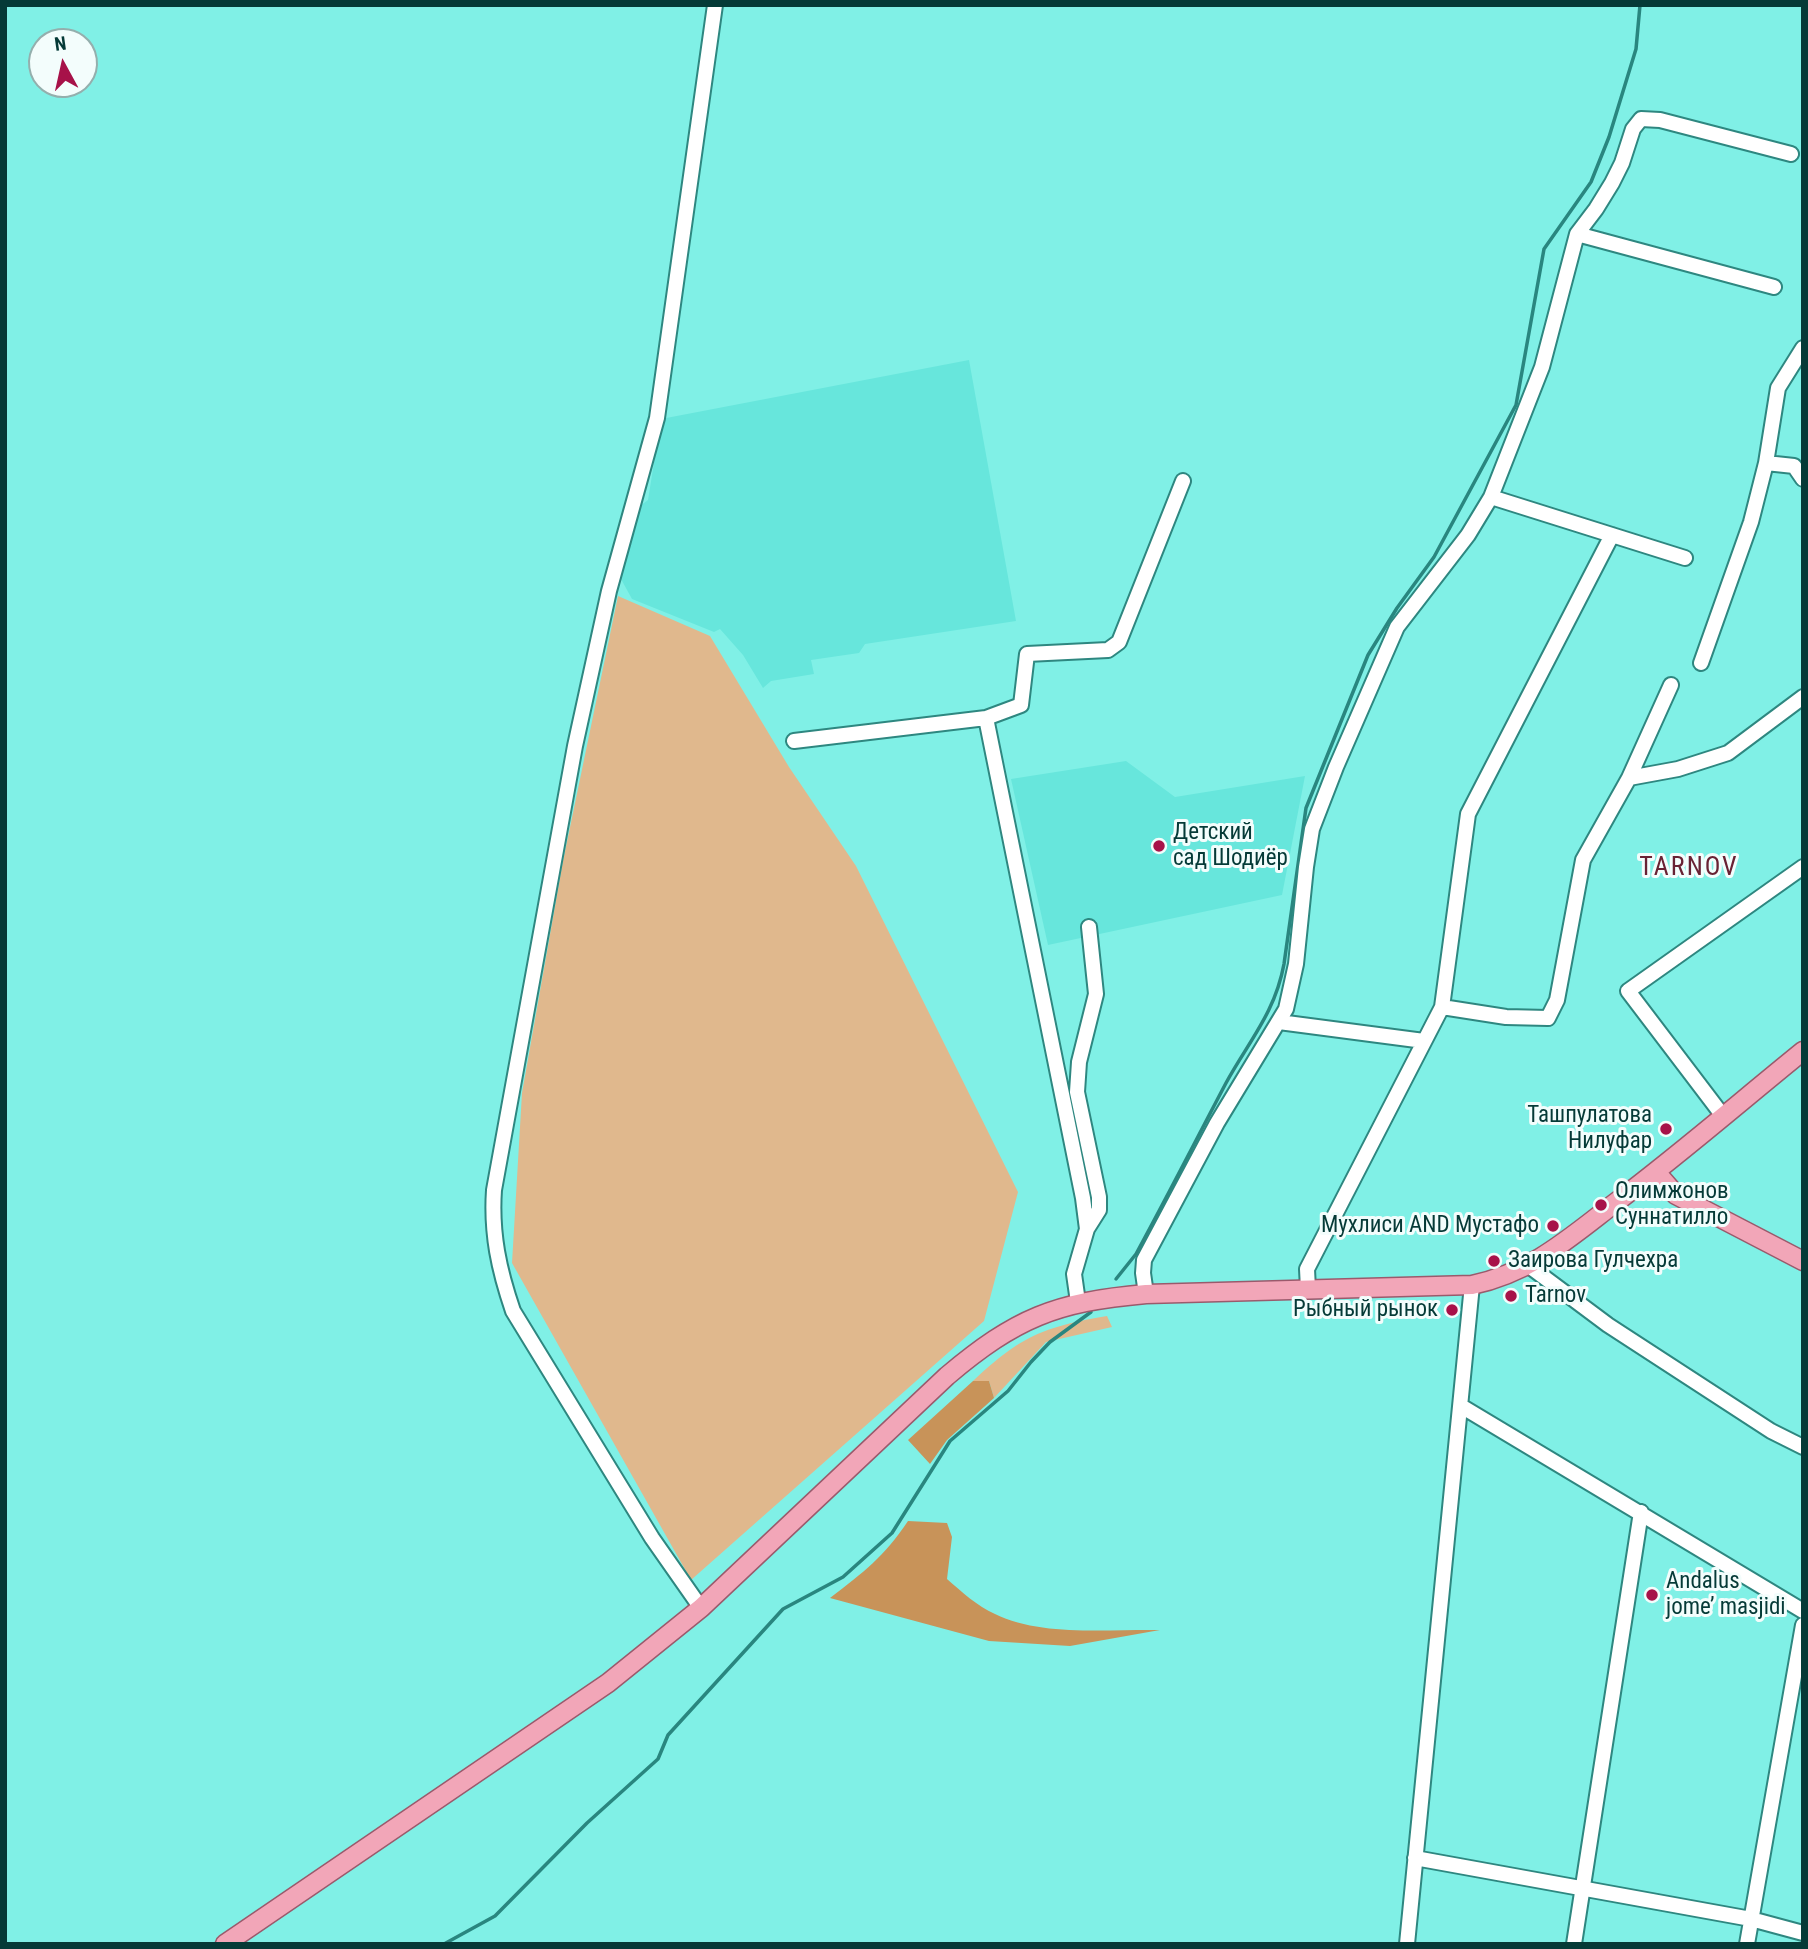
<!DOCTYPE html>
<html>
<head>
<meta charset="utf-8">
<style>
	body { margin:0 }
	#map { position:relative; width:1808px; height:1949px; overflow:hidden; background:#80f0e6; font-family:"Roboto Condensed",sans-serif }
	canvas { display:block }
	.frame { position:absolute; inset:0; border:7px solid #053a37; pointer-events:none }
	.north { position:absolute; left:28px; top:28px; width:70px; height:70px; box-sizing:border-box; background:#f3fdfc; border:2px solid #94afad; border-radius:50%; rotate:352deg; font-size:19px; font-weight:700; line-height:28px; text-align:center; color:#053a37 }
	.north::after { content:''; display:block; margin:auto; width:24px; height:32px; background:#a71249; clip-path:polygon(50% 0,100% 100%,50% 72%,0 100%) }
</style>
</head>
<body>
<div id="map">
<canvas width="1808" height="1949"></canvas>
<div class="frame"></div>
<div class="north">N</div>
</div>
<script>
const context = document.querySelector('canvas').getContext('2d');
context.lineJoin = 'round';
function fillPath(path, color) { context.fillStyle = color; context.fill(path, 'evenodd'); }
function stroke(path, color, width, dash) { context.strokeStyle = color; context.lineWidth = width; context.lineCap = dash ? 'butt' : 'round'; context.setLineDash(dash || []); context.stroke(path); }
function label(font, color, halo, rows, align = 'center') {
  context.font = font + ' "Roboto Condensed",sans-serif'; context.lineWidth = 6; context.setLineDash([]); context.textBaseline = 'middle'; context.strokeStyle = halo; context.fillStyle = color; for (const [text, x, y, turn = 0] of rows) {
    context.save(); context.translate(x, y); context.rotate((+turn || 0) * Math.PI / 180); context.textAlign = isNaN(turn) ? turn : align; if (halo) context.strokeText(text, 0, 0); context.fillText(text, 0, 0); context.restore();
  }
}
const built = new Path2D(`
	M969 360 1016 621 865 644 859 653 811 660 814 674 771 681 763 688 743 655 720 629 714 632 632 599 621 579 640 506 648 500 661 419Z
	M1126 761 1175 797 1305 776 1282 895 1048 945 1011 779Z`);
const green = new Path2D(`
	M618 596 710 636 789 767 856 866 1018 1192 984 1321 691 1580 512 1263 522 1093 563 861Z
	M1107 1316 1112 1327 1046 1342 994 1398 989 1381H973C1021 1336 1043 1327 1107 1316Z`);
const forest = new Path2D(`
	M973 1381H989L994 1398 947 1440 930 1464 908 1440Z
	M908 1521 947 1523 952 1537 947 1579C962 1592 977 1606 995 1614 1041 1637 1110 1629 1160 1630L1070 1646 989 1641 830 1598C864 1572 884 1557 908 1521Z`);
const stream = new Path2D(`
	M1116 1279 1136 1254C1167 1197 1196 1140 1226 1083 1249 1041 1275 1013 1284 964L1306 808 1368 655 1397 608 1434 557 1516 405 1544 249 1591 182 1609 137 1636 49 1640 5
	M444 1944 495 1916 587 1823 658 1759 668 1735 783 1609 843 1577 892 1533 950 1441 1008 1391 1031 1362 1050 1342 1091 1312`);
const minor = new Path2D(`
	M1577 234 1774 287
	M1766 463 1794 466 1803 479
	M1491 497 1685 558
	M1701 663 1751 522 1766 463 1778 388 1803 348
	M986 718 1083 1198 1087 1229 1074 1274 1078 1302
	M794 741 986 718 1021 705 1027 654 1108 650 1119 642 1183 481
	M1629 778 1678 769 1728 753 1803 697
	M1442 1007 1506 1017 1548 1018 1557 1000 1583 860 1629 778 1671 685
	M1279 1022 1424 1041
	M1723 1116 1628 991 1803 867
	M1087 1229 1099 1210V1197L1077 1092 1079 1062 1096 994 1089 927
	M1529 1266 1608 1325 1771 1431 1803 1447
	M1308 1289 1307 1269 1442 1007 1468 814 1612 535
	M1146 1294 1143 1273 1144 1260 1217 1123 1286 1009 1296 964 1306 867 1312 829 1336 767 1397 627 1468 535 1491 497 1542 367 1577 234 1596 209 1612 183 1622 163 1633 129 1641 119 1660 120 1791 154
	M1461 1406 1803 1611
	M701 1608 652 1538 513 1311C499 1270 491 1234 494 1190L575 746 609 591 657 418 715 5
	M1415 1858 1751 1919 1803 1933
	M1407 1944 1472 1285
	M1574 1944 1641 1512
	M1747 1944 1803 1625`);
const major = new Path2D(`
	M1656 1172 1676 1195 1803 1261
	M225 1944 608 1683 701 1608 947 1376C1016 1318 1055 1302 1146 1294L1472 1285C1532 1272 1568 1239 1615 1203 1679 1155 1740 1102 1803 1051`);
const markers = [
	[1159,846,7,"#a71249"],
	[1666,1129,7,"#a71249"],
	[1601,1205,7,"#a71249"],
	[1553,1226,7,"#a71249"],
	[1494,1261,7,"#a71249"],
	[1511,1296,7,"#a71249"],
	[1452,1310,7,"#a71249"],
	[1652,1595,7,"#a71249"]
];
const poiNames = [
	["Детский",1173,833],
	["сад Шодиёр",1173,859],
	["Ташпулатова",1652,1116,"right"],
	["Нилуфар",1652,1142,"right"],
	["Олимжонов",1615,1192],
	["Суннатилло",1615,1218],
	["Мухлиси AND Мустафо",1539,1226,"right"],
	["Заирова Гулчехра",1508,1261],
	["Tarnov",1525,1296],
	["Рыбный рынок",1438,1310,"right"],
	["Andalus",1666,1582],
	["jome’ masjidi",1666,1608]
];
const quarterNames = [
	["TARNOV",1689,868]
];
fillPath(built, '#67e6dc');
fillPath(green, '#e0b88d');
fillPath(forest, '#c89359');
stroke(stream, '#29867f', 3.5);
stroke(minor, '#2e8780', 18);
stroke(major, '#9a5a6c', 21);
stroke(minor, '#fff', 14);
stroke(major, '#f2a6b8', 18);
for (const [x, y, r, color] of markers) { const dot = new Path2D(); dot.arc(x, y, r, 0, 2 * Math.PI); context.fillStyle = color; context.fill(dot); stroke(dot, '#f3fdfc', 2.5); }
label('23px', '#053a37', '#f3fdfc', poiNames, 'left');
context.letterSpacing = '2px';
label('26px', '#682234', '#f3fdfc', quarterNames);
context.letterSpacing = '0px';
</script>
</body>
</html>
